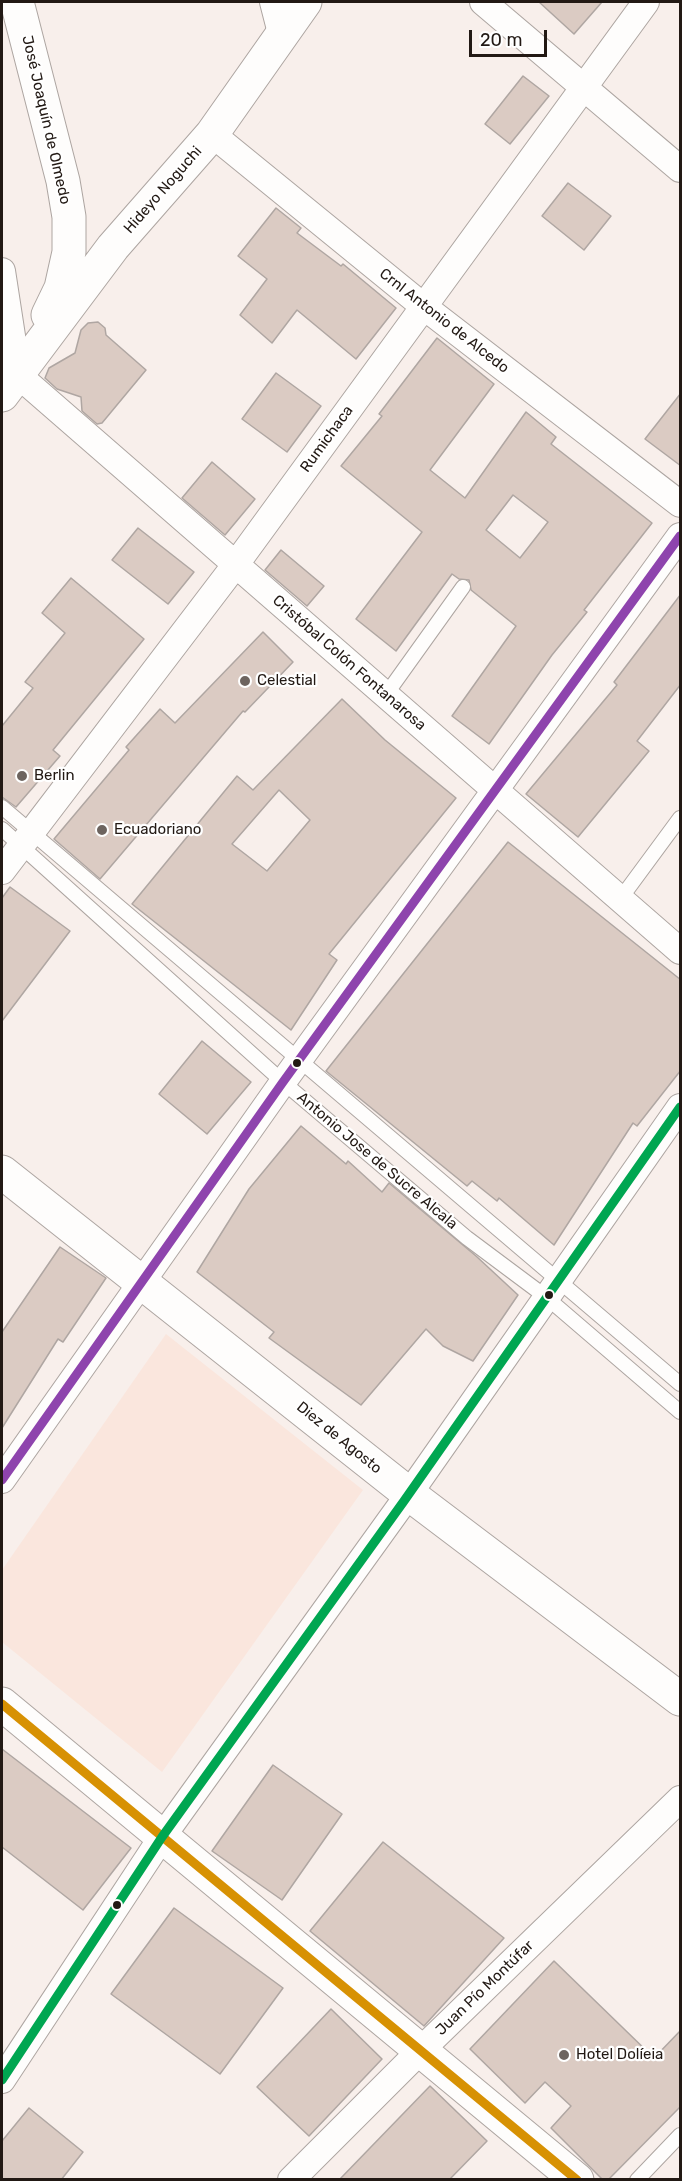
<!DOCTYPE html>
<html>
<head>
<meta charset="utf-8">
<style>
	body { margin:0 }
	#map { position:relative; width:682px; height:2181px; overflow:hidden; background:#f8efeb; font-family:Rubik,sans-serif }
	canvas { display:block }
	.frame { position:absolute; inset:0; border:3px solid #221914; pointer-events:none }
	.scale { position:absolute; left:469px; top:30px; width:78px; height:27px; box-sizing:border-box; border:3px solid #221914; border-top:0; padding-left:8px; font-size:18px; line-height:21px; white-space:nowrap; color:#221914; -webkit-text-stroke:4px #fff; paint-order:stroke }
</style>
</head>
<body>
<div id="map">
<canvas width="682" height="2181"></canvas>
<div class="frame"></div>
<div class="scale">20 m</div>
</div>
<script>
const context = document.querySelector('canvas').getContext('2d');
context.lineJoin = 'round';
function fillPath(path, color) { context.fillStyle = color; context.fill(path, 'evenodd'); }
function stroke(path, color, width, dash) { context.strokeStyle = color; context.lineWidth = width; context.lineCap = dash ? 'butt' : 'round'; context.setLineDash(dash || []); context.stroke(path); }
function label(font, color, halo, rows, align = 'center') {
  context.font = font + ' Rubik,sans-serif'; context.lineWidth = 4.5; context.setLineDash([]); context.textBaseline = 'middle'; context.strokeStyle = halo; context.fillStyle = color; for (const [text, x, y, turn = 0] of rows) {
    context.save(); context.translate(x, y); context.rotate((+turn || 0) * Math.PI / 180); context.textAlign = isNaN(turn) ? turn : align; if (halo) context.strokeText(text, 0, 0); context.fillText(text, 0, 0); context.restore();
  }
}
const built = new Path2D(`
	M166 1334 363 1490 162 1772 2 1642V1570Z`);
const building = new Path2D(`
	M539 2H602L574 34Z
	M523 76 549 96 510 144 485 124Z
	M568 183 611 216 584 250 542 216Z
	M276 208 301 228 297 233 341 266 343 264 396 308 356 359 297 310 272 343 240 315 267 279 238 256Z
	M98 322 105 328 106 335 146 370 102 423 97 424 82 411 81 397 57 389 45 378 49 368 75 353 81 330 88 323Z
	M437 338 494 384 430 470 465 498 526 412 556 437 551 444 652 523 584 610 587 612 552 655 489 744 452 716 516 626 471 590 469 580 459 579 452 574 396 651 356 619 422 532 341 466 382 416 379 414ZM513 495 548 522 520 558 486 530Z
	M276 373 321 406 287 452 242 419Z
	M681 393V466L645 439Z
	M212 462 255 499 225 535 182 498Z
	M138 528 194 572 168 604 112 560Z
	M281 550 324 586 307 606 265 570Z
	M71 578 144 639 53 750 60 756 16 807 2 797V726L33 688 25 682 65 633 42 613Z
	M681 594V684L637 741 649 751 578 837 526 794 617 685 614 682Z
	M263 632 293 662 245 712 243 711 100 879 54 839 129 750 126 747 160 709 175 723Z
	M342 699 385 740 456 798 329 954 337 960 291 1030 132 904 237 776 253 790ZM279 790 310 820 267 871 232 844Z
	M508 842 681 980V1070L637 1126 633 1123 554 1245 499 1198 497 1201 472 1181 467 1186 326 1071Z
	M10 887 70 931 2 1021V898Z
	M202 1041 251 1082 207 1134 159 1094Z
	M301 1126 346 1164 348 1161 382 1192 389 1183 476 1256 518 1295 473 1361 443 1346 426 1329 361 1405 269 1338 274 1332 197 1272 249 1189Z
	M60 1247 106 1278 63 1342 58 1339 2 1428V1332Z
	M2 1749 131 1848 83 1910 2 1847Z
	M273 1765 342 1814 282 1900 212 1851Z
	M383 1842 504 1938 424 2026 310 1931Z
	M174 1908 283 1988 220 2074 111 1994Z
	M554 1961 654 2058 681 2030V2106L608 2180H603L551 2128 571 2106 545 2082 525 2103 470 2049Z
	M331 2009 382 2059 309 2136 257 2087Z
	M430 2086 487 2141 449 2180H339Z
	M29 2108 83 2152 61 2180H2V2141Z`);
const lane = new Path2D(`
	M385 696 463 587
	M2 807 680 1384
	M2 829 283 1082 467 1238 546 1297 680 1412
	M621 898 680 818
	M637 2180 680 2135`);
const street = new Path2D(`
	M273 2 281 33
	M483 2 680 169
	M212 134 423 306 680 504
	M2 271 18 375 680 951
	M2 871 236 564 646 2
	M2 1480 283 1082 680 536
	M2 2080 162 1837 404 1501 680 1107
	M291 2180 421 2050 680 1799`);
const secondary = new Path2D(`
	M17 2 63 181 69 217V252L61 288 48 315
	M2 342 18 375
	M2 395 113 247 212 134 305 2
	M2 1172 409 1494 680 1699
	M2 1704 577 2180`);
const bus1 = new Path2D(`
	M2 1480 283 1082 680 536`);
const bus2 = new Path2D(`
	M2 1704 577 2180`);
const bus3 = new Path2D(`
	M2 2080 162 1837 404 1501 680 1107`);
const markers = [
	[245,681,6,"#6d645f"],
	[22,776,6,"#6d645f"],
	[102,830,6,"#6d645f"],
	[297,1063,5,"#221914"],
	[549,1295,5,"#221914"],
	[117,1905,5,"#221914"],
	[564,2055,6,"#6d645f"]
];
const streetNames = [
	["José Joaquín de Olmedo",46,120,77],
	["Hideyo Noguchi",163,190,-49],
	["Crnl Antonio de Alcedo",444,321,38],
	["Rumichaca",327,439,-54],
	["Cristóbal Colón Fontanarosa",349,663,41],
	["Antonio Jose de Sucre Alcala",377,1161,40],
	["Diez de Agosto",339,1438,39],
	["Juan Pío Montúfar",485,1988,-44]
];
const poiNames = [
	["Celestial",257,681],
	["Berlin",34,776],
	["Ecuadoriano",114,830],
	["Hotel Dolíeia",576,2055]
];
fillPath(built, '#fae6dd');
fillPath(building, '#dbcbc3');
stroke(building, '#afa6a2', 1.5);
stroke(lane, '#ada5a1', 16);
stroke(street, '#ada5a1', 28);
stroke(secondary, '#ada5a1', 35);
stroke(lane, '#fefdfc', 14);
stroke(street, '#fefdfc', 26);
stroke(secondary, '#fefdfc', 33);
stroke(bus1, '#8e44ad', 9);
stroke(bus2, '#d79103', 9);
stroke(bus3, '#00a651', 9);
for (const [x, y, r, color] of markers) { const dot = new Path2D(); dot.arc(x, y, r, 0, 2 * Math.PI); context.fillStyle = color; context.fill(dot); stroke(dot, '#fff', 2); }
label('15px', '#221914', '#fff', streetNames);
label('15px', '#221914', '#fff', poiNames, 'left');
</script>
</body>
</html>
